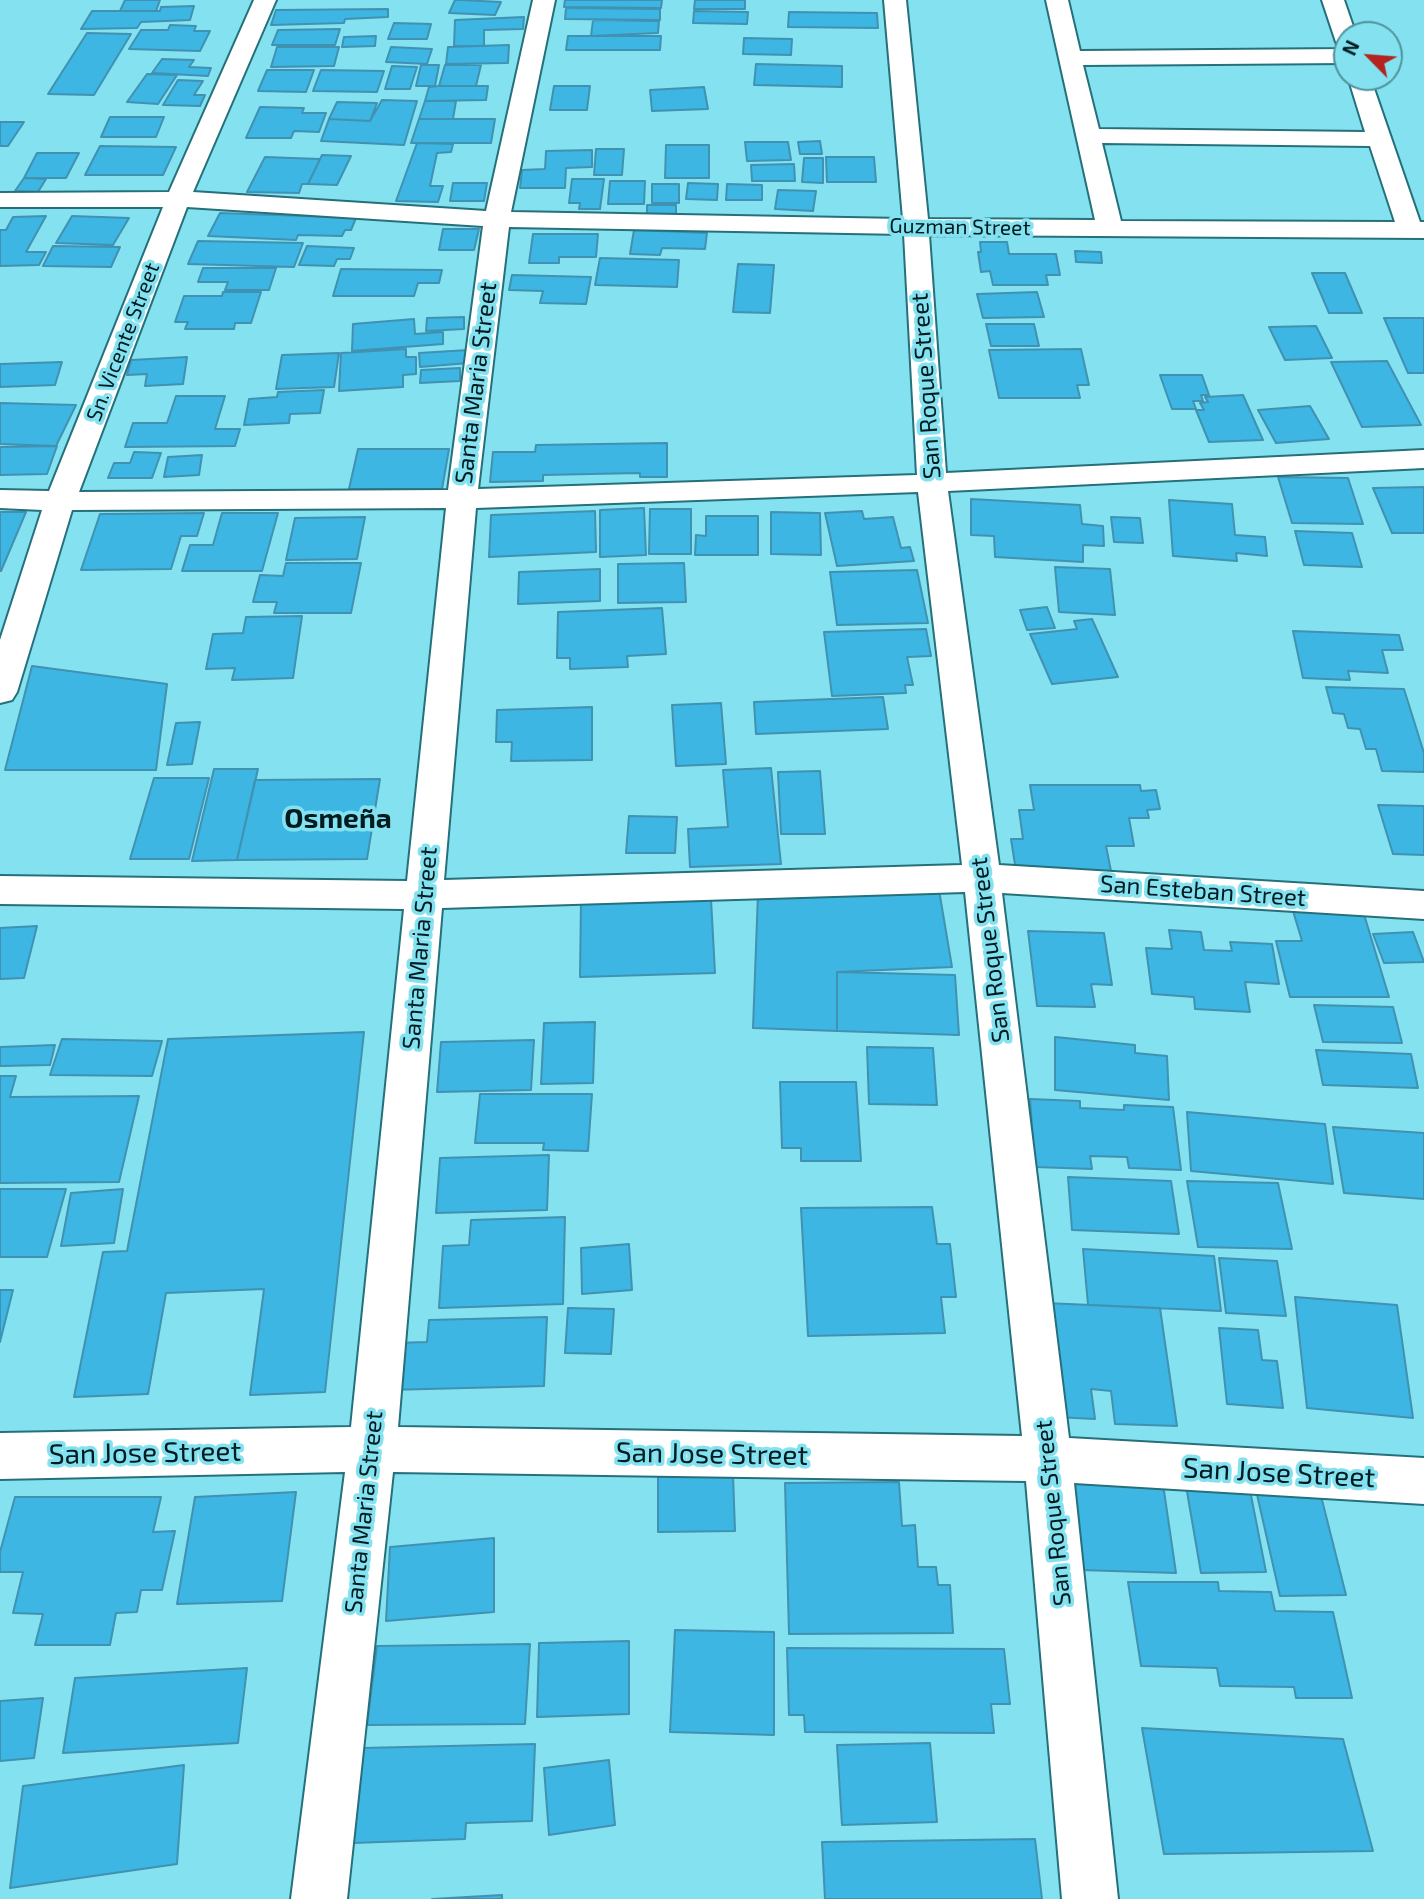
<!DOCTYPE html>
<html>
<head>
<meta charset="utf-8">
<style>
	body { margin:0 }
	#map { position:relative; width:1424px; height:1899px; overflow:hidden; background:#84e2f0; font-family:"Exo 2",sans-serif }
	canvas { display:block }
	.north { position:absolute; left:1333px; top:21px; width:70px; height:70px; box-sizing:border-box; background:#84e2f0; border:2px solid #4f939d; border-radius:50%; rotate:295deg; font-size:19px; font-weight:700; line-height:28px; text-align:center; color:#001c20 }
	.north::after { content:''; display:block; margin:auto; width:24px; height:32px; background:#b32320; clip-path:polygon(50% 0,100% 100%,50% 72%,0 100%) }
</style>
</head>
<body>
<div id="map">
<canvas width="1424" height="1899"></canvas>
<div class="north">N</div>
</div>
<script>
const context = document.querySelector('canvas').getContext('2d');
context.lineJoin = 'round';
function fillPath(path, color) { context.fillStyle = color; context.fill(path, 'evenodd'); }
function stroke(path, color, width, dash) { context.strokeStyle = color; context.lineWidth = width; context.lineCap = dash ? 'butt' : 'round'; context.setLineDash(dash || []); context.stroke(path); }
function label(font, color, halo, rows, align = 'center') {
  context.font = font + ' "Exo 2",sans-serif'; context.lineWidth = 7; context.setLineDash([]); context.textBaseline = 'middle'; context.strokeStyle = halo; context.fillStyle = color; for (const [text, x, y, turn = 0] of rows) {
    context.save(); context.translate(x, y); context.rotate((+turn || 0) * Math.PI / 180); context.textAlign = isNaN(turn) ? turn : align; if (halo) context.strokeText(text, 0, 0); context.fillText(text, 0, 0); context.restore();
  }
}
const building = new Path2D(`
	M125 0H160L156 11H120Z
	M455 0H461L501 2 495 15 449 13Z
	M565 0H662L661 8 564 7Z
	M695 0H745V9H694Z
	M194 6 190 20 141 22 137 28 81 29 92 11H160L161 7Z
	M566 8 660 9V20L565 19Z
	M388 9V17L345 19 344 23 271 25 276 10Z
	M694 11 748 12 747 24 693 23Z
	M789 12 877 13 878 28 788 27Z
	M524 17 523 29 484 30V46H454L455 20Z
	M593 20 659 21 658 33 591 36Z
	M394 23 431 24 427 39H388Z
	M170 25 196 26 194 31H210L200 51 129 49 141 30H168Z
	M340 29 335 45H272L278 30Z
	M87 33 131 34 94 95 48 94Z
	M376 36 375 46 342 47 344 37Z
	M568 36H661L660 50H566Z
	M744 38 792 39 791 55 743 54Z
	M509 45 508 63 446 64 448 47Z
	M277 47H339L334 66 271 67Z
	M391 47 432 49 427 64 386 62Z
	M162 59 194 60 189 67 211 68 208 76 152 73Z
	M756 64 842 66V87L754 85Z
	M421 65H439L435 86H416Z
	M445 65H481L476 86H439Z
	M392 66 417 67 410 89H385Z
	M267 70H314L306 92 258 91Z
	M321 70 384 71 377 92 313 91Z
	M147 74 177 75 158 104 127 102Z
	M178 80 203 81 194 95H205L200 106 163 105Z
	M439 86H488L486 100 425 101 429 87Z
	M554 86H590L587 110H550Z
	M704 87 708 109 652 111 650 90Z
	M382 100 417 101 404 145 321 141 329 119 370 121Z
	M425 101H456L453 119H419Z
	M337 102 377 103 370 121 329 119Z
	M260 107 304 108 302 113H326L319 132 294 131 291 138H246Z
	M110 117H164L156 137H101Z
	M419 119H495L491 143H411Z
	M0 122H24L8 146H0Z
	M820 141 822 154H800L798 142Z
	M745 142H788L791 160 747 161Z
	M417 143 453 144 451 152 437 153 430 186H443L438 202 396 201Z
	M666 145H709V178H665Z
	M100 146 176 147 163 175H85Z
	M596 149H624L622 175H594Z
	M592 150V167L566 168 565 188H520L522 170 545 169 546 151Z
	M37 153H79L66 178H24Z
	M322 155 351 156 337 185 308 184Z
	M265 157 320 159 308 184H302L299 193 247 192Z
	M826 157H874L876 182H827Z
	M804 158H823V183L802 182Z
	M794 164 795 181H752L751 165Z
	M24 178 46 179 38 192 15 191Z
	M572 179H604L600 209H579L580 203H569Z
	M610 181H645L644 204H608Z
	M453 183H487L484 201H450Z
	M688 183 718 184 717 200 686 199Z
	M652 184H679V203H652Z
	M727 184 762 185V200H726Z
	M778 190 816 191 813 211 775 209Z
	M647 205H676V214L647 215Z
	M220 213 356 218 351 230H345L342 236 298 235 296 240 208 236Z
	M46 216 26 252H46L39 265 0 266V230H6L13 217Z
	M72 216 129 218 113 245 56 243Z
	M443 229H479L474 250H439Z
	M634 230 707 233 705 249 662 248 660 255 630 254Z
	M533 234H598L596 257H559V263H529Z
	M198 241 303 243 294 267 188 264Z
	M980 242H1007L1009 254H1056L1060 275H1046L1048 285H993L990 271 981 272 978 252H981Z
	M53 246 120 247 111 267 43 266Z
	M307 246 354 248 350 259H337L334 266 299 265Z
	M1075 251 1101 252 1102 263 1076 262Z
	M600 258 679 260 677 287 595 285Z
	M738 264 774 265 770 313 733 312Z
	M203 268H276L269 290H225L228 282H198Z
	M341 269 442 270 439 283H418L414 296H333Z
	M1312 273H1345L1362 313H1329Z
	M512 275 591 277 586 304 540 303 543 291 509 290Z
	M223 292H261L251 323H235L234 329H185L188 322H175L184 296H222Z
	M1037 292 1044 317 983 318 977 294Z
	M464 317V329L426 331 427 318Z
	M1384 318H1424V373H1408Z
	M414 319 415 334 443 332V344L352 351 353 324Z
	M986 324H1034L1039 346H991Z
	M1316 326 1332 358 1285 360 1269 327Z
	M406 349V357H416V374L403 375V387L339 391 341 353Z
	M1081 349 1089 385H1077L1080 398H999L989 350Z
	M468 350 469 363 420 367 419 353Z
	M339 353 334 387 276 389 282 355Z
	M187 357 183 384 145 386 147 374 127 375 131 360Z
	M1387 361 1421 425 1362 427 1331 362Z
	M62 362 55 385 0 387V364Z
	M460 368V381L420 383 421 370Z
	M1160 375H1202L1209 395H1201L1203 401H1193L1196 409H1172Z
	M324 390 320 413 290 414 289 423 244 425 249 399 277 397 278 392Z
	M1243 395 1263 440 1209 442 1196 410H1204L1200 403 1208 402 1205 397Z
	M176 396H225L215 429H240L235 446 125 447 133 423H167Z
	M0 403 76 405 56 446 0 444Z
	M1310 406 1329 439 1276 443 1258 410Z
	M667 443V477H640V473L543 475V481L490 482 493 452H535L536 445Z
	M57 446 47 474 0 475V447Z
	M358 449H449L442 489H349Z
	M134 452 161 453 152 478H108L114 463H130Z
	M202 455 199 475 164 477 168 457Z
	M1278 477 1348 478 1363 524 1292 523Z
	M1424 487V533H1392L1373 488Z
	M971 499 1080 505 1082 524 1103 526 1104 546 1083 545V562L995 557 994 536 971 535Z
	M1169 500 1232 504 1235 535 1265 537 1267 556 1236 553 1237 561 1173 556Z
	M644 508 646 555 600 557V510Z
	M650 509H691V554H649Z
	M595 511 596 552 489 557 491 515Z
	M862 511 864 519 893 517 901 548 910 547 914 561 837 566 825 513Z
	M0 512H26L1 571H0Z
	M771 512 820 513 821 555 771 554Z
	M204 513 197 536H181L171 569 81 570 100 514Z
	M222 513H278L262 571H182L190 545H213Z
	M706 516H758V555H695L696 535 706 536Z
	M365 517 357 559 286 560 295 518Z
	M1111 517 1140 518 1143 543 1114 542Z
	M1295 531 1352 533 1362 567 1304 565Z
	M286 563H361L351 613H274L277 602H253L260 575 283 576Z
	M684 563 686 602 618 603V564Z
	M1055 567 1110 569 1115 615 1059 612Z
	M600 569V601L518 604 519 572Z
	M917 570 928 623 837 625 830 572Z
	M1047 607 1055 628 1027 630 1020 610Z
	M662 608 666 654 627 656 628 667 570 669V658H557L558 612Z
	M302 616 293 678 232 680 235 668 206 669 213 634 243 633 246 617Z
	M1092 619 1118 677 1052 684 1030 634 1077 629 1074 621Z
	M926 629 931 656 907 657 913 685H905L906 693 832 696 824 632Z
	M1293 631 1399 635 1403 650H1382L1388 673 1348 671 1350 680 1303 678Z
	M32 666 167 684 156 770H5Z
	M1326 687 1404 689 1424 753V772L1382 771 1376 749H1366L1360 729 1348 728 1344 714 1333 713Z
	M883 697 888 729 756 734 754 702Z
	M721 703 726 764 676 766 672 705Z
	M592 707V760L511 761 512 742H496L497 710Z
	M200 722 192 764 167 765 176 723Z
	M771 768 781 864 690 867 688 829 728 827 723 770Z
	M214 769H258L237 860 192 861Z
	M820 771 825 834H781L778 772Z
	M154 778H209L189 859H130Z
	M380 779 367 859 237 860 255 780Z
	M1030 785H1140L1141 791 1156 790 1160 809 1147 810 1149 818H1129L1134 846H1106L1111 871H1016L1011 839H1023L1019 810H1034Z
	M1378 805 1424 806V855L1393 854Z
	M629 816 677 817 675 853H626Z
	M939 890 952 967 837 972V1031L753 1028 758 893Z
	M711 899 715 973 580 977 581 902Z
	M1293 911H1363L1389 997H1290L1276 941H1302Z
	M37 926 24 978 0 979V928Z
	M1169 930 1201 932 1204 950 1232 951 1230 942 1272 944 1279 984 1245 982 1250 1012 1195 1009 1194 997 1152 994 1146 948 1172 949Z
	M1028 931 1104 933 1112 985 1091 984 1095 1007 1037 1006Z
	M1413 932 1424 962 1384 963 1373 934Z
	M837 972 955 975 959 1035 837 1031Z
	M1314 1005 1393 1007 1402 1043 1323 1042Z
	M595 1022 593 1083 541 1084 544 1023Z
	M364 1032 325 1392 250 1395 264 1289 166 1293 148 1394 74 1397 103 1252 127 1251 168 1039Z
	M1055 1037 1135 1045V1053L1167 1056 1169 1100 1055 1090Z
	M62 1039 162 1041 152 1076 50 1075Z
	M534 1040 531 1090 437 1092 441 1042Z
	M55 1045 50 1065 0 1066V1047Z
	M867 1047 933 1048 937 1105 869 1104Z
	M1316 1050 1411 1054 1418 1088 1323 1085Z
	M0 1076H16L10 1097 139 1096 119 1182 0 1183Z
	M780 1082H856L861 1161H801V1148H782Z
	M480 1094H592L588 1151 543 1150 544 1143H475Z
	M1030 1099 1080 1101V1108L1124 1110V1105L1173 1107 1181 1170 1129 1168 1127 1157 1090 1156 1092 1169 1035 1167Z
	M1187 1112 1325 1124 1333 1184 1191 1171Z
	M1333 1127 1424 1133V1199L1344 1193Z
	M549 1155 547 1210 436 1213 440 1158Z
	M1068 1177 1171 1181 1179 1234 1072 1230Z
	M1187 1181 1278 1183 1292 1249 1198 1247Z
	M0 1189H66L47 1257H0Z
	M123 1189 114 1243 61 1246 71 1193Z
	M932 1207 937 1244H950L956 1297H941L945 1333 808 1336 801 1208Z
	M565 1217 563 1304 439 1308 443 1246 469 1245 471 1220Z
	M629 1244 632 1290 582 1294 581 1248Z
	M1083 1249 1214 1256 1221 1311 1088 1305Z
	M1219 1258 1277 1261 1286 1316 1226 1313Z
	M0 1290H13L0 1342Z
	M1295 1297 1397 1305 1413 1418 1307 1408Z
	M1045 1303 1160 1308 1177 1426 1115 1424 1111 1391 1091 1389 1095 1419 1055 1417Z
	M568 1308 614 1309 611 1354 565 1353Z
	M547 1317 544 1386 389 1390 393 1343 427 1342 429 1320Z
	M1219 1328 1258 1330 1262 1360 1277 1361 1283 1408 1227 1404Z
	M733 1475 735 1531 658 1532V1476Z
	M1070 1475 1162 1477 1176 1573 1080 1570Z
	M899 1482 902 1526 915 1525 918 1567H936L938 1585H950L953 1633 789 1634 785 1483Z
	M1249 1485 1266 1572 1201 1573 1186 1486Z
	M1319 1488 1346 1595 1280 1596 1256 1490Z
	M296 1492 282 1601 177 1604 195 1497Z
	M15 1497H161L153 1532 175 1531 162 1590H141L137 1612 116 1613 110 1645H35L43 1614 13 1613 23 1572H0V1552Z
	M494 1538V1612L386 1621 390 1547Z
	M1128 1582H1218L1219 1591 1271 1592 1275 1611 1333 1612 1352 1698H1296L1294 1687 1220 1686 1217 1668 1141 1666Z
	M675 1630 774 1632V1735L670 1732Z
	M629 1641V1714L537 1717 539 1643Z
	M530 1644 525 1724 367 1725 377 1646Z
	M787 1648 1004 1649 1010 1704H991L994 1733 805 1732 804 1715H789Z
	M247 1668 238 1743 63 1753 75 1678Z
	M43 1698 34 1758 0 1761V1701Z
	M1142 1728 1343 1739 1373 1851 1164 1854Z
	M930 1743 937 1822 842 1825 837 1745Z
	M535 1744 532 1821 466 1823 465 1839 353 1843 362 1748Z
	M609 1760 615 1825 549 1835 544 1768Z
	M184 1765 177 1864 10 1888 23 1786Z
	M1035 1839 1042 1899H825L822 1842Z
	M502 1895V1899H432Z`);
const minor = new Path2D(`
	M254 0H276L193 192 486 211 533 0H555L511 212 903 219 884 0H906L928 219 1095 220 1046 0H1068L1080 51 1347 49V63L1083 65 1099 129 1365 132 1348 77H1370L1420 222H1424V238L929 235 946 473 1424 450V468L948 491 999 865 1424 891V919L1002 893 1069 1438 1424 1458V1504L1074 1483 1118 1899H1062L1026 1481 393 1472 347 1899H291L345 1472 0 1479V1433L351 1427 404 909 0 904V876L407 881 446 508 72 510 17 692 12 700 0 703V640L42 510 0 508V490L49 491 163 207H0V193L169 192ZM1102 143 1370 146 1395 222 1121 221ZM187 207 483 226 448 490 79 492ZM509 227 904 234 917 475 478 489ZM918 492 962 865 444 880 476 508ZM965 892 1022 1436 398 1427 442 908Z
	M1322 0H1344L1356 35H1347V49L1339 47 1336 42Z`);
const farStreetnames = [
	["Guzman Street",960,227,1],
	["Sn. Vicente Street",123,342,-69]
];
const streetNames = [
	["Santa Maria Street",476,383,-83],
	["San Roque Street",926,386,-94],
	["San Esteban Street",1203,891,4],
	["Santa Maria Street",420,948,-85],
	["San Roque Street",990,950,-97],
	["Santa Maria Street",364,1512,-84],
	["San Roque Street",1053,1513,-96]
];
const quarterNames = [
	["Osmeña",338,819]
];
const nearStreetnames = [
	["San Jose Street",145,1453,-1],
	["San Jose Street",712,1454,1],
	["San Jose Street",1279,1473,3]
];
fillPath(building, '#3db6e3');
stroke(building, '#4191b1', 2);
stroke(minor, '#25707a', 4);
fillPath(minor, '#fff');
label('21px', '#001c20', '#84e2f0', farStreetnames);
label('24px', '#001c20', '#84e2f0', streetNames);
label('bold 28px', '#001c20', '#84e2f0', quarterNames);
label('28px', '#001c20', '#84e2f0', nearStreetnames);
</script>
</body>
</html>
